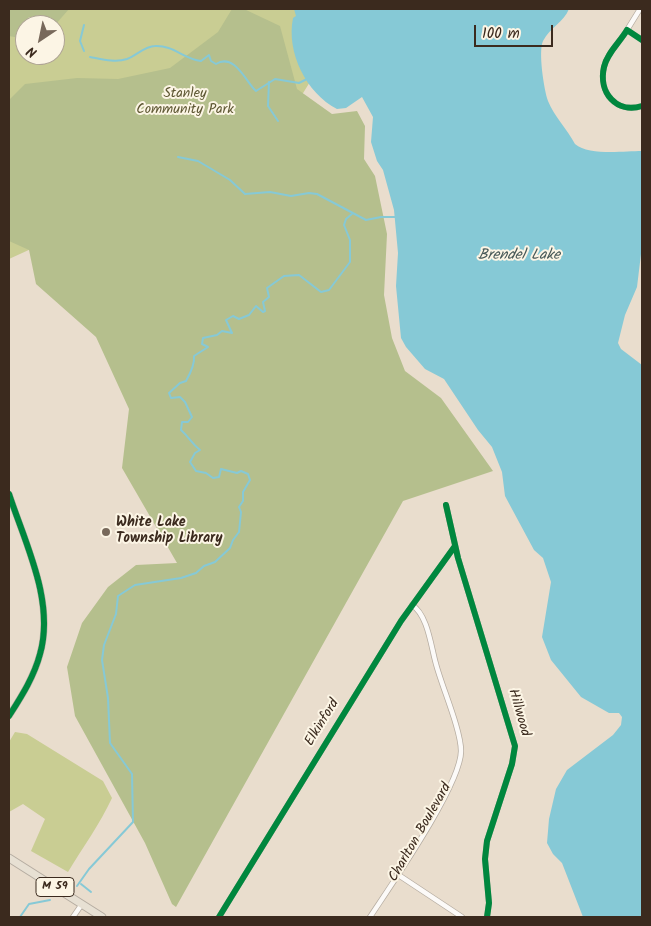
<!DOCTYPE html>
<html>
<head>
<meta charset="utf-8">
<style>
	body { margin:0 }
	#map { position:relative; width:651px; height:926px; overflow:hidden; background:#e9ddcd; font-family:Kalam,sans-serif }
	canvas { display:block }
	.frame { position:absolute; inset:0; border:10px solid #3b2a1e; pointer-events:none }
	.north { position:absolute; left:15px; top:15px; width:50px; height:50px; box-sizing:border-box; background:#fcf5e5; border:1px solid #afa495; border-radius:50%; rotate:214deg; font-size:14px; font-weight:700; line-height:20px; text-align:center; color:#3b2a1e }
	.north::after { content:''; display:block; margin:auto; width:18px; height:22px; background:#78695b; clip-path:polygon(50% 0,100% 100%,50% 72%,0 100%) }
	.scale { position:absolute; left:474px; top:25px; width:79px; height:22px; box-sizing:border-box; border:2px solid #3b2a1e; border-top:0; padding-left:6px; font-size:15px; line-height:18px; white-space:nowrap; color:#3b2a1e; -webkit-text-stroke:4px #fcf5e5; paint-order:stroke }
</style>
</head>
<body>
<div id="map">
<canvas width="651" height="926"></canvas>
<div class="frame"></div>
<div class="north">N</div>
<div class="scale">100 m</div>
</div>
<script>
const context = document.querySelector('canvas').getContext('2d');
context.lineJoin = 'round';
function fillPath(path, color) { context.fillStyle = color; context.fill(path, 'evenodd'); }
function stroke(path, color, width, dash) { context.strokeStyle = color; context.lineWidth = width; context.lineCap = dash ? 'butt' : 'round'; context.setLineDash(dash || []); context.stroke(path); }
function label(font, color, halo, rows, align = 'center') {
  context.font = font + ' Kalam,sans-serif'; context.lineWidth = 4; context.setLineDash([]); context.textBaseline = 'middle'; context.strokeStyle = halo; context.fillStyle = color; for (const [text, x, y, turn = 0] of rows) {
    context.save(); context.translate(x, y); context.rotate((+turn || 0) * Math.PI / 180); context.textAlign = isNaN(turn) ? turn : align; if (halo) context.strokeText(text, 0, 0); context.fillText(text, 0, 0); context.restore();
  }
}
const green = new Path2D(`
	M9 9H355L216 234 44 243 9 259ZM25 25H55V55H25Z
	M15 732 27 734 103 781 112 798C100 824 83 847 68 872L31 851 45 819 23 804 9 812V742Z`);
const forest = new Path2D(`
	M9 9H69L55 25H25V39L9 36Z
	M232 9H244L280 26 297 89 332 114 357 111 365 126 364 159 375 176 387 234 384 295 392 338 405 371 441 398 493 471 403 501 176 907 172 904 145 843 75 716 67 667 82 623 108 587 136 565 177 563 122 468 129 409 96 337 36 284 29 250 9 241V100L25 84 77 78 118 79 170 68 218 32Z`);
const water = new Path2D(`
	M294 9H569C564 22 550 27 543 41 538 51 544 90 548 101 554 116 567 129 575 144 589 156 624 151 642 151L641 254 637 287 625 315 618 343 621 349 642 365V917H583L562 863 553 854 547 843 549 819 556 789 567 770 613 735 621 725 622 717 619 713H609L581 697 551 660 542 637 551 582 543 558 534 550 505 496 502 472 492 447 478 430 444 379 425 369 406 347 401 338 396 286 398 253 394 210 383 170 377 161 371 142 373 117 362 97 346 108 337 109C306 93 286 52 293 18L296 16Z`);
const stream = new Path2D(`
	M84 25 80 41 84 51
	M90 57C101 59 115 63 127 59 137 55 145 46 155 46 173 45 184 59 201 61L209 55 211 61 216 64C235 52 247 84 256 91L275 79 299 83 307 79
	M269 82 268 106 278 121
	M178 157 198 161 230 180 245 194 270 192 291 196 309 193 317 194 366 220 381 217H395
	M81 884 91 892
	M77 886 89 869 133 822 132 774 110 743 108 698 102 660 104 645 116 614 118 596 135 585 181 578 196 573 204 566 215 562 230 548 233 540 239 532 241 512 239 507 243 501V492L250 480 248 474 241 471 237 473 221 469 219 477 213 478 206 473 196 471 190 462 195 453 200 450C191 443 189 437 181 430L182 422H188L192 417 185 402 180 397 171 398 169 393 180 383 186 381C190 374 195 365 194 356L208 347 202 344 203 338 217 335 222 331 232 333 226 320 233 316 239 319 249 315 256 306 263 312 265 311 263 302 269 297 267 288 284 276 299 275 321 292 329 290 350 262V240L344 225 346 219 353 213
	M20 917 29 904 50 900`);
const minor = new Path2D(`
	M627 30 640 9
	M642 40 627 30C620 42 607 53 604 67 598 93 617 114 642 106
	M446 505 458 558 515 746 512 764 487 841 485 859 489 903 487 917
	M397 874 462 917
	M73 917 82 904
	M219 917 401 621 455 546
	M370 917C391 885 461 785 461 751 461 730 442 687 436 664 431 647 428 615 412 605`);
const tertiary = new Path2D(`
	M9 494C25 543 55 601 40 654 34 677 21 697 9 716`);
const trunk = new Path2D(`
	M9 858 102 917`);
const cycleway = new Path2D(`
	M642 40 627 30C620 42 607 53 604 67 598 93 617 114 642 106
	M9 494C25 543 55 601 40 654 34 677 21 697 9 716
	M446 505 458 558 515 746 512 764 487 841 485 859 489 903 487 917
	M219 917 401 621 455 546`);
const markers = [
	[106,532,5,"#78695b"]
];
const shields = [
	[55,887,38]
];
const shieldNames = [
	["M 59",55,887]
];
const parkNames = [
	["Stanley",185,95],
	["Community Park",185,111]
];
const poiNames = [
	["White Lake",116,524],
	["Township Library",116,540]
];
const streetNames = [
	["Hillwood",518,713,74],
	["Elkinford",323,723,-58],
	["Charlton Boulevard",421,833,-60]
];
const waterNames = [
	["Brendel Lake",519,256]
];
fillPath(green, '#c9cd93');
fillPath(forest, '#b5bf8d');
fillPath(water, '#86c9d6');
stroke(stream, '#86c9d6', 2);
stroke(minor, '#b5aca1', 6);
stroke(tertiary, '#b5aca1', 7);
stroke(trunk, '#b5aca1', 9);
stroke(minor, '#fcfaf8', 4.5);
stroke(tertiary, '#fcfaf8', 5);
stroke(trunk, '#e7e0d3', 7);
stroke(cycleway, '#00873e', 6);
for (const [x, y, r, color] of markers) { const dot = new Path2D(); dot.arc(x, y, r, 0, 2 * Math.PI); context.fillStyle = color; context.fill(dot); stroke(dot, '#fcf5e5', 2); }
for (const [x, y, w] of shields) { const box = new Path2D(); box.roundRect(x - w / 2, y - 9.5, w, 19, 4); context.fillStyle = '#fcf5e5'; context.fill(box); stroke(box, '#3b2a1e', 1); }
label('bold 12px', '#3b2a1e', null, shieldNames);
label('14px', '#5e5733', '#fcf5e5', parkNames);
label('bold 14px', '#3b2a1e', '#fcf5e5', poiNames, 'left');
label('14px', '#3b2a1e', '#fcf5e5', streetNames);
label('italic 15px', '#455756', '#fcf5e5', waterNames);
</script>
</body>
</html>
